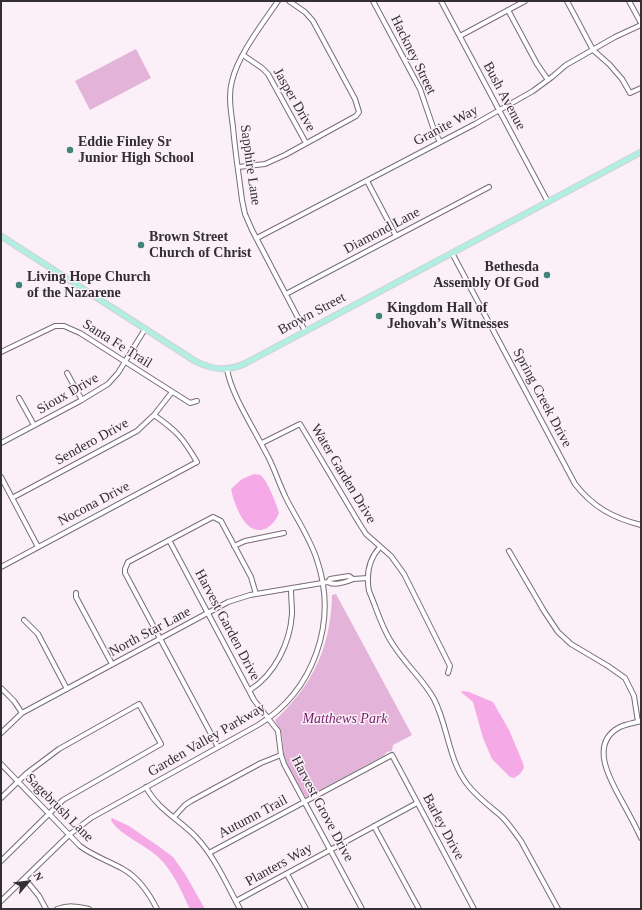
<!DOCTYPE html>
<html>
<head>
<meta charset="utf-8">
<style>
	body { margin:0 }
	#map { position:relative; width:642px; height:910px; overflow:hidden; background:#fbeff8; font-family:Georgia,serif }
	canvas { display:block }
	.frame { position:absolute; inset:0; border:2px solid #342f33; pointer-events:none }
	.north { position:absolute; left:8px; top:862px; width:40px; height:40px; -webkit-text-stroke:3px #fbeff8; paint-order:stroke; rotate:62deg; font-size:11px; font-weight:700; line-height:16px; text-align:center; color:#342f33 }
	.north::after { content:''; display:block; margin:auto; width:14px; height:18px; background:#342f33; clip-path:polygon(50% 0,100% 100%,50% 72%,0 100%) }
</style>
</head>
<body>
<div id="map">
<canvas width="642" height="910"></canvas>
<div class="frame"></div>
<div class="north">N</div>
</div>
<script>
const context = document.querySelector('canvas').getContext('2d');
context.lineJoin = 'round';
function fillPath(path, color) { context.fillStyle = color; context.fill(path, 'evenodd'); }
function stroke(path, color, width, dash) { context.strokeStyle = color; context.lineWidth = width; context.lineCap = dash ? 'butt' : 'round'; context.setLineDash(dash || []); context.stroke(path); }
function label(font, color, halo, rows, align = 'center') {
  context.font = font + ' Georgia,serif'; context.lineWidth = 3; context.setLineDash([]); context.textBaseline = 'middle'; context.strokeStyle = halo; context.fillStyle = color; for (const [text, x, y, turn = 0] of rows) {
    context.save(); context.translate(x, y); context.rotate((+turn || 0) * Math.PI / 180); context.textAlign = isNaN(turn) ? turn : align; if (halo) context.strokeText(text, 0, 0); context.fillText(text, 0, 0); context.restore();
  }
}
const green = new Path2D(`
	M136 49 151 78 90 110 75 81Z
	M336 594 412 735 393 745 392 751 387 752 383 756 307 797 305 796 288 766 284 756 282 735 275 720C313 685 331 646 332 595Z`);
const water = new Path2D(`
	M254 474C255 474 259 475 260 475 267 479 277 505 279 513 276 520 273 524 267 528 246 539 234 504 231 489L242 479Z
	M462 691 469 692 493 702 509 730 523 763 524 768 520 774 514 778 510 777 492 759 483 738 473 702 461 692Z
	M112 818 129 826 161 848 173 857 185 874 205 909H190C181 891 173 870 157 856 145 845 117 833 111 820Z`);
const minor = new Path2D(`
	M278 1C263 23 238 55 232 81 228 95 231 112 233 127 235 151 239 176 242 200L245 214 252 230 305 331
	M373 1 420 89 434 130 440 142
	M441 1 548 202
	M567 1 593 50 609 64 622 79 630 93 641 88
	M629 1 641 23
	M508 10 537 64 548 80
	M460 36 525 1
	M243 55 262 68 268 74 306 143
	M238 167 265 164 285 155 356 116 359 112 355 99 313 21 305 12 289 1
	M367 181 396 236
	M257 238 475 124 533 91 552 77 566 65 615 37 641 25
	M452 253 575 484C593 507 613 518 641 525
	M286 294 489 187
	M1 352 55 326H64L80 333 190 403 197 401
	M67 373 82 400
	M19 398 34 425
	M1 443 80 401 108 384 118 373 145 329
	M262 443 300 424 359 523 366 534 391 556 404 574 450 666 448 673
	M1 477 38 547
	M12 498 137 431 154 415 172 392
	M169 540 254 700 278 731 281 755 284 764 362 909
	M234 546 245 541 284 533
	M380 547C369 559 366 575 369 591 377 609 382 630 394 646 406 665 423 679 434 699 448 726 448 759 467 784 476 796 488 805 500 815 508 822 514 832 521 841L558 909
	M509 551 544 611 558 632 571 644 608 666 625 678 634 696 638 722
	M1 567 197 462C183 438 177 431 154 415
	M353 579 368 578
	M76 593V597L112 664
	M24 620 38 634 67 689
	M1 688 14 701 22 713
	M250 690C275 674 290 643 292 614 292 605 291 597 291 589
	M641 721C634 723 627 724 620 727 587 744 612 783 624 805 630 816 636 827 641 838
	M1 733 22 713 228 602 250 595 328 582C334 586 347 582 353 579L349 576 330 579 328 582
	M218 747 125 573V569L128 562 213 517 221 521 251 577 256 594
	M1 764 80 846C93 856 109 861 123 869 139 878 149 893 157 909
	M146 787C157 809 180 820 196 837 215 857 227 885 240 909
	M1 798 27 773 59 749 139 704 161 744 63 800 1 861
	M174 817 185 805 191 801 261 763 281 755
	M374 826 419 909
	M209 853 392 755 474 909
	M287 874 306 909
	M25 879 39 896 46 909
	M1 901 69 835 91 818 258 725C314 691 338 622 317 560 310 538 296 518 286 498 278 482 274 466 265 451 253 427 231 394 227 369
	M236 901 417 803
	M57 909C68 905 77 906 89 909`);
const major = new Path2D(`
	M1 236 195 361C212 370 228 372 246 363L641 152`);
const markers = [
	[70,150,4,"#418579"],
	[141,245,4,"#418579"],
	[547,275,4,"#418579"],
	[19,285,4,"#418579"],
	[379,316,4,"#418579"]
];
const streetNames = [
	["Hackney Street",413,55,64],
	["Bush Avenue",504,96,62],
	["Jasper Drive",294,100,60],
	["Granite Way",446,126,-28],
	["Sapphire Lane",250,165,82],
	["Diamond Lane",382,231,-28],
	["Brown Street",312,314,-28],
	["Santa Fe Trail",117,344,32],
	["Sioux Drive",68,394,-30],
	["Spring Creek Drive",542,398,62],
	["Sendero Drive",92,442,-29],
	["Water Garden Drive",343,474,59],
	["Nocona Drive",94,504,-28],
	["Harvest Garden Drive",227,625,62],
	["North Star Lane",150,632,-28],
	["Garden Valley Parkway",207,740,-30],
	["Sagebrush Lane",59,808,45],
	["Harvest Grove Drive",322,809,62],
	["Autumn Trail",253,817,-28],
	["Barley Drive",443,827,62],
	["Planters Way",279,865,-29]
];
const poiNames = [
	["Eddie Finley Sr",78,142],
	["Junior High School",78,158],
	["Brown Street",149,237],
	["Church of Christ",149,253],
	["Bethesda",539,267,"right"],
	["Assembly Of God",539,283,"right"],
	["Living Hope Church",27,277],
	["of the Nazarene",27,293],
	["Kingdom Hall of",387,308],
	["Jehovah’s Witnesses",387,324]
];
const parkNames = [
	["Matthews Park",345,719]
];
fillPath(green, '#e3b3d9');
fillPath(water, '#f5a9e7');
stroke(minor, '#786d75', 6);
stroke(major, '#d2d1d2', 7);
stroke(minor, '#fff', 4);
stroke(major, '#b1eee3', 5);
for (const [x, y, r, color] of markers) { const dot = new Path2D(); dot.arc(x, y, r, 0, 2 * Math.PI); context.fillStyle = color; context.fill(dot); stroke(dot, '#fbeff8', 1.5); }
label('14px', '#342f33', '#fbeff8', streetNames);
label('bold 14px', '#342f33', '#fbeff8', poiNames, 'left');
label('italic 14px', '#751f6b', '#fbeff8', parkNames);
</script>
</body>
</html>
